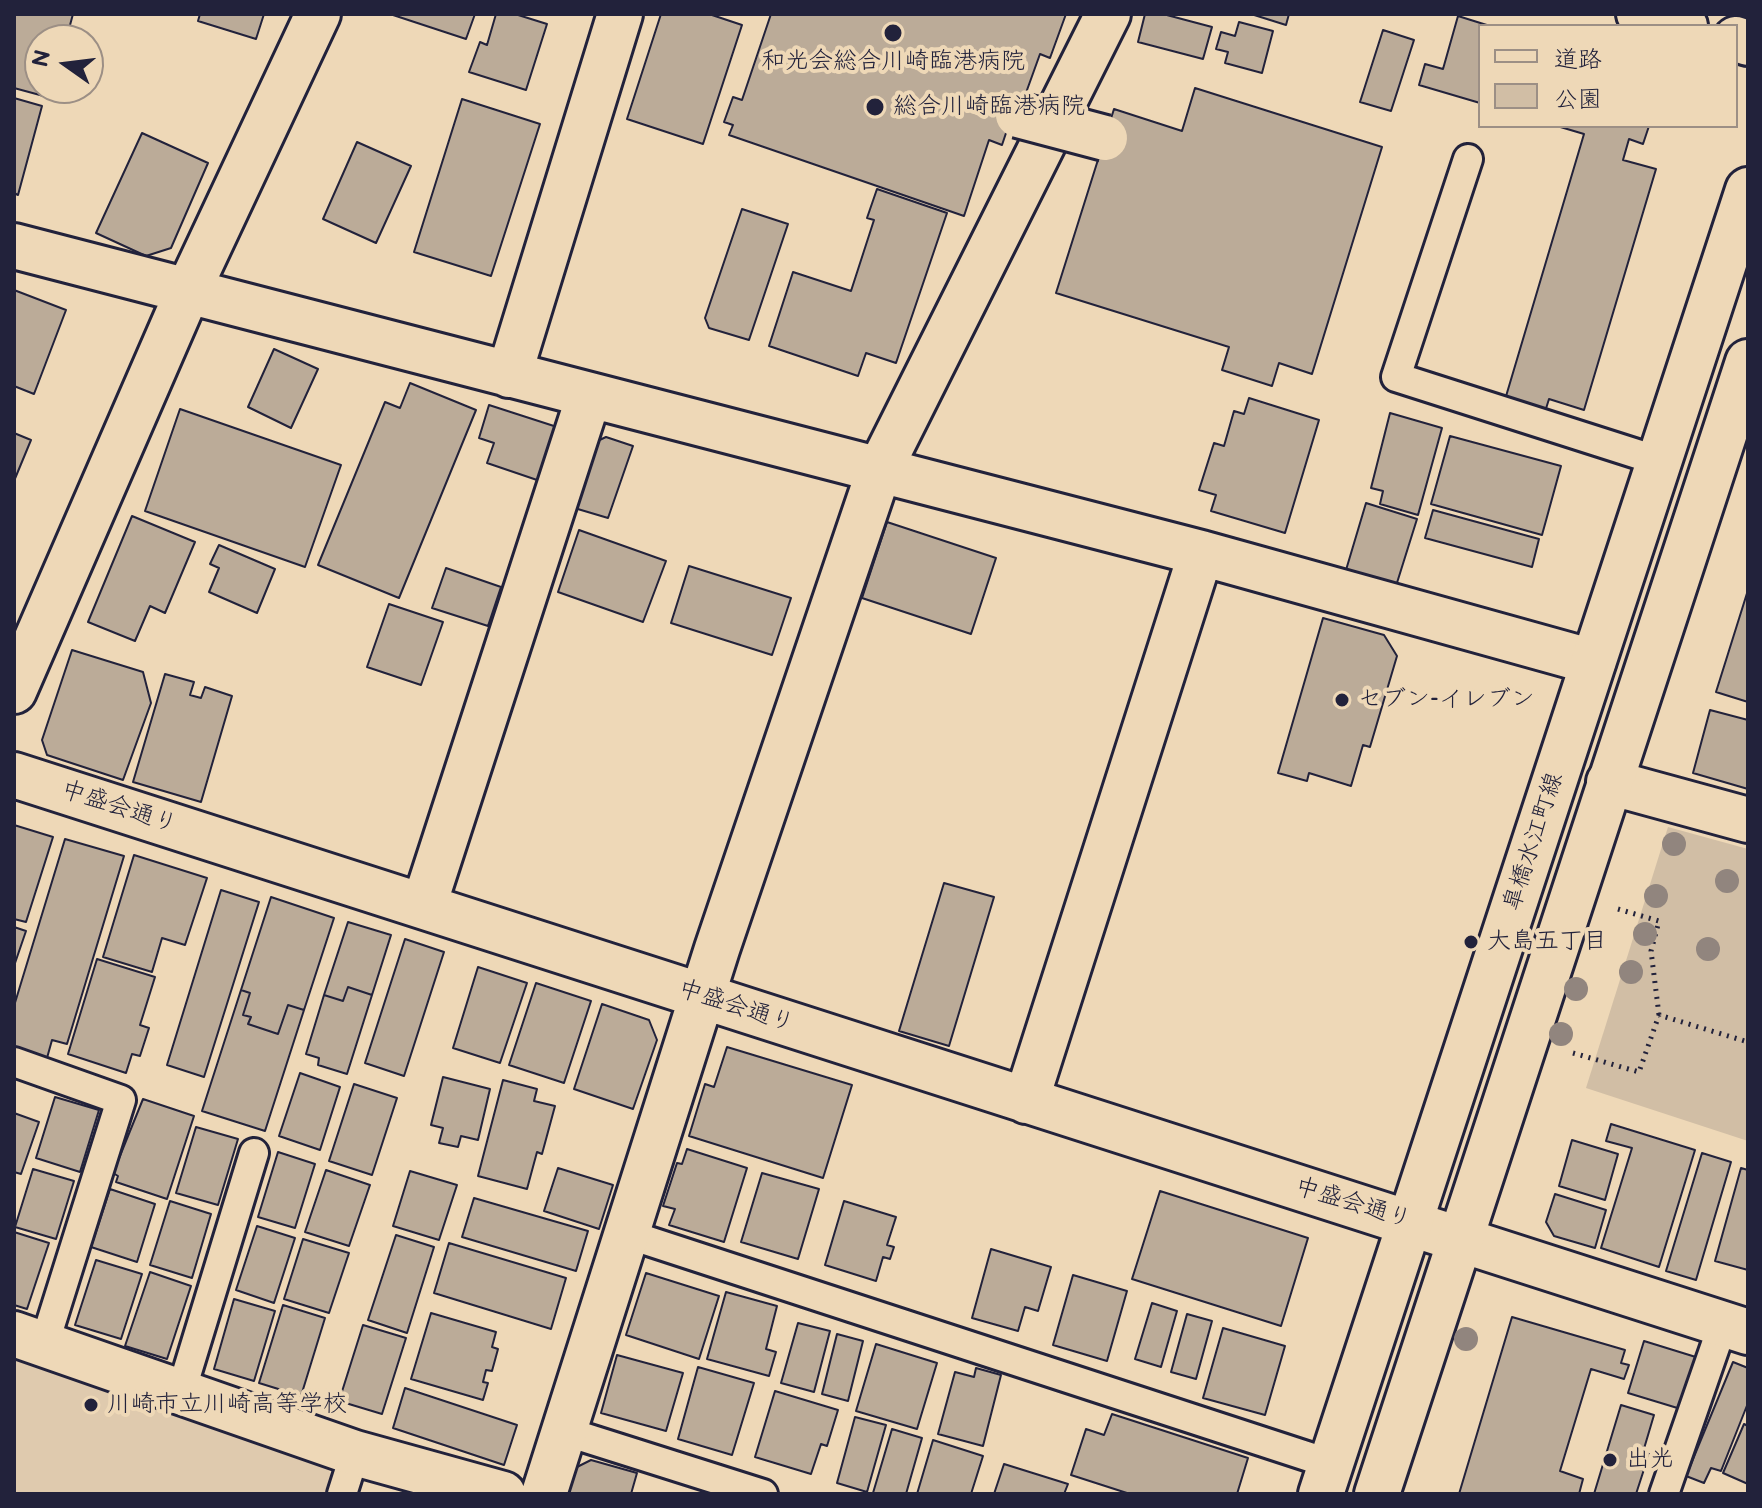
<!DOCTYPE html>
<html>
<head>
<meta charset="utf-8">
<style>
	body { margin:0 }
	#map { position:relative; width:1762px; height:1508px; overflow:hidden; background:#eed8b7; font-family:"Balsamiq Sans","Klee One",sans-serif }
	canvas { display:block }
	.frame { position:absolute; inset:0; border:16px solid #22223b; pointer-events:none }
	.legend { position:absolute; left:1478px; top:24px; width:260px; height:104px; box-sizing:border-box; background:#eed8b7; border:2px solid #9c8f85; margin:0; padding:10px 14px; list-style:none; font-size:24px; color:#22223b }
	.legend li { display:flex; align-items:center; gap:16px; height:40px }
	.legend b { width:40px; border:2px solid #9c8f85 }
	.north { position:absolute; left:24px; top:24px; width:80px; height:80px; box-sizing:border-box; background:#eed8b7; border:2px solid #9c8f85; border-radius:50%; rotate:284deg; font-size:22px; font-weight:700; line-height:32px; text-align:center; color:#22223b }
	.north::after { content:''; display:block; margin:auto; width:28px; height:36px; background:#22223b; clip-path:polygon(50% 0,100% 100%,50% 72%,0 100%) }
</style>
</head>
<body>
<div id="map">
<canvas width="1762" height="1508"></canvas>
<div class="frame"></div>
<ul class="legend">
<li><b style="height:10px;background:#eed8b7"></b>道路</li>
<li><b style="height:22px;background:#d1bea5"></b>公園</li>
</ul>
<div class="north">N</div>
</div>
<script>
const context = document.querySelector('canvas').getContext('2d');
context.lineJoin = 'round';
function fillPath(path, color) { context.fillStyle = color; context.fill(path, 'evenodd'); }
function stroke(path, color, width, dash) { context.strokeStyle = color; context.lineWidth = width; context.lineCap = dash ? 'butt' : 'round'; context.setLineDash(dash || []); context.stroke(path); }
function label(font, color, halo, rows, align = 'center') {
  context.font = font + ' "Balsamiq Sans","Klee One",sans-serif'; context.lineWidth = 8; context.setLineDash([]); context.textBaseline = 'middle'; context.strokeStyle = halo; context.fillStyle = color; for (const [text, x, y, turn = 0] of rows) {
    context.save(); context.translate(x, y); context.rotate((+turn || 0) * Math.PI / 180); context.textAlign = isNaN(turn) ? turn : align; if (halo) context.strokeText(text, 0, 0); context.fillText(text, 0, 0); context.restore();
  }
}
const built = new Path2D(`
	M14 1355 322 1454 332 1478 327 1494H14Z`);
const green = new Path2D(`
	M1668 827 1748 849V1141L1586 1088Z`);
const building = new Path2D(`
	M14 14H73L66 40H40V88H54L51 98 14 88Z
	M200 14H264L256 39 198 21Z
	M390 14H475L466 39Z
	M496 14H515L547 24 526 90 469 72 480 42 487 45Z
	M661 14H709L742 25 703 144 627 119Z
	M771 14H1066L1050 58 1040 54 1018 115 1009 124 1002 145 989 140 964 216 729 135 733 125 724 122 733 97 742 100Z
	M1145 14H1163L1212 27 1203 59 1138 42Z
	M1251 14H1289L1286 25Z
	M1458 16 1490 26H1480V103L1419 85 1425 64 1443 69Z
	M1239 22 1273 31 1262 73 1225 63 1228 52 1216 49 1221 32 1235 36Z
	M1383 30 1414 40 1391 111 1360 102Z
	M1195 88 1382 147 1312 374 1279 363 1272 386 1222 370 1229 347 1056 293 1114 109 1182 131Z
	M14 98 42 106 18 195 14 193Z
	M462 99 540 124 491 276 414 252Z
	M1557 126H1649L1643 144 1629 139 1623 160 1656 169 1584 410 1549 399 1544 415 1504 403 1584 134Z
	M142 133 208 163 171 248 146 256 96 233Z
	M357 142 411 166 376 243 323 219Z
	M877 189 947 213 896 363 866 353 858 376 769 346 793 272 851 291 874 220 867 218Z
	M742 209 788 224 749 340 709 328 705 318Z
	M14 290 66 310 34 394 14 386Z
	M274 349 318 369 291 428 248 407Z
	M410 383 476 410 399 598 318 565 385 402 400 408Z
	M1249 398 1319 420 1285 533 1211 511 1216 495 1199 490 1214 443 1224 446 1234 411 1244 414Z
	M489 405 557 427 540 481 487 463 494 443 479 438Z
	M180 409 341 465 305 567 145 511Z
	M1390 413 1442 428 1418 515 1380 504 1383 491 1371 488Z
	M14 433 31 440 14 481Z
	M1450 436 1561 466 1542 535 1431 504Z
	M606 437 633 446 608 518 571 507 589 445Z
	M1366 503 1417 519 1396 586 1346 570Z
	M1433 510 1539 539 1532 567 1425 538Z
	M132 516 195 542 165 613 150 606 135 641 88 622Z
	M887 522 996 558 971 634 862 598Z
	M579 530 666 561 643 622 558 592Z
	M219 545 275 569 257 613 209 592 219 568 210 564Z
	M689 566 791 598 772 655 671 623Z
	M446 568 501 587 488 626 432 608Z
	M1748 590V702L1716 692Z
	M389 604 443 622 421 685 367 667Z
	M1323 618 1384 635 1397 656 1370 747 1363 745 1351 786 1309 773 1307 781 1278 773Z
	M72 650 143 672 151 703 123 780 47 755 42 740Z
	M165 674 194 682 190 695 201 698 205 687 232 696 201 802 133 782Z
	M1710 710 1748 720V789L1693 773Z
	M14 825 53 837 26 922 14 919Z
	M65 839 124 856 67 1044 52 1040 47 1058 14 1048V1006Z
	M134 855 207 878 185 945 162 938 152 972 103 957Z
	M944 883 994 897 949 1046 899 1031Z
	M221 890 259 902 204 1077 167 1065Z
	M271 897 334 918 304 1010 288 1005 278 1034 248 1024 251 1017 243 1015 250 993 241 990Z
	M348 922 391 935 372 995 348 987 343 1001 324 995Z
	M14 927 26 931 14 966Z
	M405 939 444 952 404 1076 365 1063Z
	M97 959 155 977 140 1025 149 1028 140 1056 132 1054 126 1073 68 1054Z
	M478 967 527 983 500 1063 453 1048Z
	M536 983 591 1001 564 1083 509 1065Z
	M348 987 372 995 347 1074 318 1065 319 1058 306 1054 324 995 343 1001Z
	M241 990 250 993 243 1015 251 1017 248 1024 278 1034 288 1005 304 1010 265 1131 202 1111Z
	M602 1004 649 1020 657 1040 633 1109 574 1089Z
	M727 1047 852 1085 823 1178 689 1136 705 1084 714 1087Z
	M300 1073 340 1087 320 1150 279 1136Z
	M443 1077 490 1089 478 1140 461 1136 458 1147 439 1143 443 1128 431 1125Z
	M503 1080 537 1089 534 1101 555 1106 542 1154 537 1152 527 1189 478 1176Z
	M354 1084 397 1098 372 1175 329 1161Z
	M55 1097 99 1110 80 1172 36 1158Z
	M143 1099 194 1116 167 1199 116 1182 118 1176 113 1173Z
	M14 1113 39 1122 21 1174 14 1172Z
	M1611 1124 1695 1150 1659 1267 1601 1248 1632 1148 1606 1141Z
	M196 1127 238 1139 218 1205 176 1193Z
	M1572 1140 1618 1154 1605 1200 1559 1186Z
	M687 1149 747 1168 724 1242 669 1225 675 1209 663 1206 677 1163 682 1164Z
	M278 1152 315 1164 295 1228 258 1217Z
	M1702 1153 1731 1162 1696 1280 1666 1271Z
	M558 1168 613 1185 599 1229 544 1211Z
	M1741 1168 1748 1170V1270L1715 1261Z
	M33 1169 74 1181 56 1239 15 1227Z
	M326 1170 370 1185 349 1246 305 1232Z
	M410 1171 457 1185 439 1240 393 1226Z
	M762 1173 819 1189 798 1259 741 1242Z
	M110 1189 155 1204 137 1262 91 1247Z
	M1160 1191 1308 1238 1281 1326 1132 1279Z
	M1555 1194 1606 1210 1595 1248 1554 1236 1546 1222Z
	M474 1198 588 1231 576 1271 462 1237Z
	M170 1201 211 1214 192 1278 150 1265Z
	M844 1201 896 1217 887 1245 894 1247 890 1259 883 1257 876 1281 825 1265Z
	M257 1226 295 1238 274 1303 236 1290Z
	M14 1232 49 1243 27 1309 14 1305Z
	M396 1235 434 1247 407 1333 368 1320Z
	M303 1239 349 1253 329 1313 284 1299Z
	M449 1243 566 1278 551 1329 434 1293Z
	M991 1249 1051 1267 1038 1311 1025 1307 1018 1331 972 1318Z
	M96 1260 142 1274 121 1339 75 1325Z
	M150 1272 191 1286 167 1359 125 1346Z
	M646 1273 719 1296 699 1359 626 1335Z
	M1073 1275 1127 1291 1107 1361 1053 1345Z
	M726 1292 777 1306 766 1349 776 1352 769 1376 707 1359Z
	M234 1299 275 1311 254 1381 214 1369Z
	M1152 1303 1177 1311 1161 1367 1135 1359Z
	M283 1305 325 1318 301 1396 259 1383Z
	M431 1313 496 1332 492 1347 498 1349 492 1371 486 1370 483 1382 488 1383 483 1400 411 1379Z
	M1187 1314 1212 1321 1196 1379 1171 1372Z
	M1512 1317 1625 1350 1621 1363 1629 1365 1624 1379 1591 1369 1560 1471 1583 1479 1579 1494H1459Z
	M798 1323 830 1331 814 1392 781 1383Z
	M363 1325 406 1338 382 1414 339 1401Z
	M1223 1328 1285 1346 1265 1415 1203 1398Z
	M837 1334 863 1341 848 1401 822 1394Z
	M1644 1341 1699 1358 1684 1410 1628 1393Z
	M876 1344 937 1363 917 1429 856 1411Z
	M617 1355 683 1373 666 1431 601 1413Z
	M1733 1362 1748 1368V1403L1721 1471 1711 1468 1704 1483 1686 1476Z
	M698 1367 754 1383 732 1455 678 1439Z
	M976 1368 1001 1375 983 1446 938 1434 955 1372 974 1377Z
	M405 1388 517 1425 504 1465 393 1428Z
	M775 1391 838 1410 827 1446 821 1444 811 1474 755 1457Z
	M1621 1405 1654 1415 1643 1452 1649 1454 1636 1494H1594Z
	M1112 1414 1248 1458 1237 1494H1130L1071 1475 1086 1429 1104 1435Z
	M855 1417 886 1425 867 1492 837 1483Z
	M1744 1424 1748 1426V1484L1723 1473Z
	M892 1429 922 1438 906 1494H876L873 1493Z
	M933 1440 983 1456 971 1494H917Z
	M591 1460 637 1473 631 1494H567L575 1468Z
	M1004 1464 1068 1484 1064 1494H994Z`);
const path = new Path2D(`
	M1618 909 1659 921 1651 951 1659 1015
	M1573 1053 1639 1072 1659 1015 1748 1042`);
const lane = new Path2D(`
	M1468 159 1396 377 1659 461
	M14 1062 121 1100 44 1345
	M627 1234 1331 1464
	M181 1392 254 1153
	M564 1431 763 1494
	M342 1494 355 1453
	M1664 1494 1723 1324`);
const street = new Path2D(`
	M1639 14 1685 26
	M1736 39 1748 43
	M14 246 1201 553 1593 662
	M509 375 620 14
	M14 691 188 291 318 14
	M14 775 1748 1332
	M1609 782 1748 820
	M424 905 589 396
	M1026 1101 1201 553
	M14 1334 355 1453 503 1494
	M544 1494 717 949 879 471 1108 14`);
const secondary = new Path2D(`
	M1321 1494 1748 190
	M1377 1494 1748 362`);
const streetBridge = new Path2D(`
	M1018 115 1105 138`);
const trees = [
	[1674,844],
	[1727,881],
	[1656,896],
	[1645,934],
	[1708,949],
	[1631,972],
	[1576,989],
	[1561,1034],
	[1466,1339]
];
const markers = [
	[893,33,10,"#22223b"],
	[875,107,10,"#22223b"],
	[1342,700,8,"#22223b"],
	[1471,942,8,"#22223b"],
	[91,1405,8,"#22223b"],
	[1610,1460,8,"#22223b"]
];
const poiNames = [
	["和光会総合川崎臨港病院",893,62,"center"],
	["総合川崎臨港病院",893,107],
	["セブン-イレブン",1358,700],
	["大島五丁目",1487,942],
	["川崎市立川崎高等学校",107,1405],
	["出光",1626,1460]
];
const streetNames = [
	["中盛会通り",119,808,18],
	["皐橋水江町線",1534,842,-72],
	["中盛会通り",736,1007,18],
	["中盛会通り",1353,1204,17]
];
fillPath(built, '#dfcaae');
fillPath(green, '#d1bea5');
fillPath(building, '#bbab98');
stroke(building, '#22223b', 2);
stroke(lane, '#22223b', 34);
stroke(street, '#22223b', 50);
stroke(secondary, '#22223b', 50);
stroke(path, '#22223b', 5, [2, 6]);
stroke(lane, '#eed8b7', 28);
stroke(street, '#eed8b7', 44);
stroke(secondary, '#eed8b7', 44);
stroke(streetBridge, '#22223b', 50, []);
stroke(streetBridge, '#eed8b7', 44);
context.fillStyle = '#91857e';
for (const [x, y] of trees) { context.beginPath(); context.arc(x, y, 12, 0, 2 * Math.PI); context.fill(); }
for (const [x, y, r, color] of markers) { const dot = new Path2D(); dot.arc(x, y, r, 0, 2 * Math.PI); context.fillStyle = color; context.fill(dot); stroke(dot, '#eed8b7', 3); }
label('24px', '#22223b', '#eed8b7', poiNames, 'left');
label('24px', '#22223b', '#eed8b7', streetNames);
</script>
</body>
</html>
